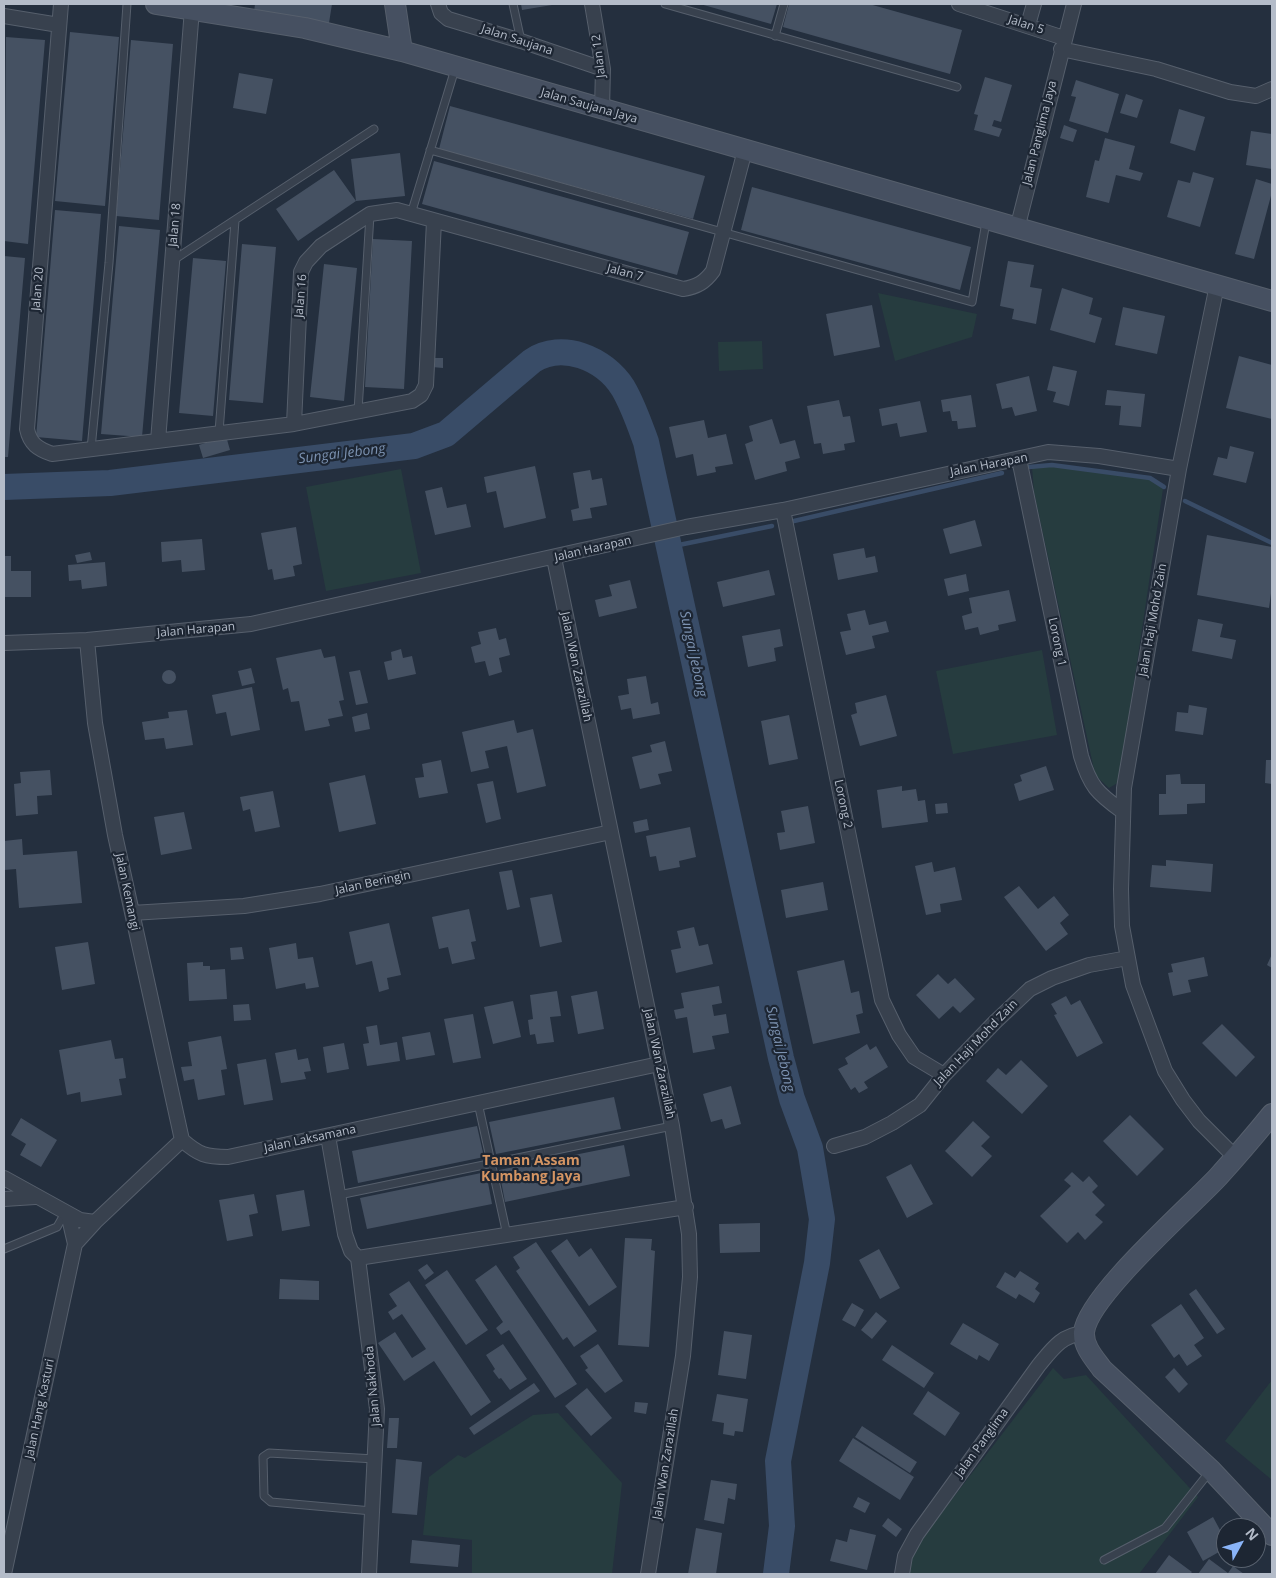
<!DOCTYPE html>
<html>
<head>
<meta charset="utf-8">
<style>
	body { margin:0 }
	#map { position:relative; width:1276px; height:1578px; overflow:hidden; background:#242f3e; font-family:"Open Sans",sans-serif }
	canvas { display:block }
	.frame { position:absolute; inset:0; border:5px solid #b4bcc9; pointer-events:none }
	.north { position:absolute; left:1216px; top:1518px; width:50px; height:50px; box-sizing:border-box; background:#1d2633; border:1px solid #59626f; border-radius:50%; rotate:51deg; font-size:14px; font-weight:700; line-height:20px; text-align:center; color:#b4bcc9 }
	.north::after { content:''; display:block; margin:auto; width:18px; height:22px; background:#8ab4f8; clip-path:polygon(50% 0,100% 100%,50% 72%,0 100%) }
</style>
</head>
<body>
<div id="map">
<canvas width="1276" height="1578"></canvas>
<div class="frame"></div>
<div class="north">N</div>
</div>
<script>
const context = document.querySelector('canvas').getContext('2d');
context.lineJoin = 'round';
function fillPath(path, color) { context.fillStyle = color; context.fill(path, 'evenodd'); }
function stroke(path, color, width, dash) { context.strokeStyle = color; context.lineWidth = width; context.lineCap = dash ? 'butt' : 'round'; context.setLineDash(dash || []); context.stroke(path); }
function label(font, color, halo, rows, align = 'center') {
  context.font = font + ' "Open Sans",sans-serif'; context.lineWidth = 4.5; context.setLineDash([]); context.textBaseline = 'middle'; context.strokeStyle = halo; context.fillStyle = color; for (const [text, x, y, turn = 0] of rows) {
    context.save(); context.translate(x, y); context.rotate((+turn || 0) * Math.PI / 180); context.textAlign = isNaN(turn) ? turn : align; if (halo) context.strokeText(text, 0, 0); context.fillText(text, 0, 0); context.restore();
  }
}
const green = new Path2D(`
	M878 293 977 314 972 337 895 361Z
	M762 341 763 369 719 371 718 342Z
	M1053 465 1150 478 1163 489 1119 782 1109 788 1096 776 1093 765 1034 492 1032 467Z
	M401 469 421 573 326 591 306 487Z
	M1042 650 1057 735 953 754 936 671Z
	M1053 1368 1064 1379 1086 1375 1198 1497 1139 1574H908L906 1565 929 1529Z
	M1272 1380V1480L1225 1441Z
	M558 1413 622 1483 612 1574H472V1540L423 1535 429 1477 458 1455 465 1458 533 1415Z`);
const stream = new Path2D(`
	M1029 467 1052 465 1150 478 1164 487
	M1185 501 1272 543
	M794 521 1002 473
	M669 547 772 526`);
const river = new Path2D(`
	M4 487 110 483 414 446 446 434 532 361C562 341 604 358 623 388 633 405 639 423 646 442L781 1058 792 1099 810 1148 822 1219 817 1263 778 1461 782 1526 776 1574`);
const building = new Path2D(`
	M255 4H332L329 23 254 12Z
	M521 4H552V5L522 10Z
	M700 4H777L771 24Z
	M789 4H869L962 30 950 74 783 27Z
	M70 32 119 37 105 206 55 201Z
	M6 37 45 40 28 244 4 241Z
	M131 40 173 44 159 220 116 216Z
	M239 73 273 79 266 114 233 108Z
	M985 77 1012 85 1001 122 994 120 992 126 1002 129 999 137 974 130 978 115 974 114Z
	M1076 80 1119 94 1108 133 1069 121 1076 97 1071 96Z
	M1126 94 1143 100 1137 118 1120 113Z
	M450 106 705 176 693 219 439 149Z
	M1179 109 1205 117 1195 151 1170 143Z
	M1064 125 1077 130 1073 142 1060 138Z
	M1251 131 1272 134V169L1246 165Z
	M1105 138 1135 146 1129 169 1143 173 1140 181 1116 175 1109 203 1086 197 1095 160 1099 161Z
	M400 153 405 196 356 201 351 159Z
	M434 161 689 232 677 275 422 204Z
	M334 170 356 201 298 241 276 209Z
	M1193 172 1214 178 1200 227 1167 217 1178 180 1190 183Z
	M1256 179 1272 184V192L1254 259 1235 254Z
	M752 187 971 247 960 290 741 230Z
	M55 210 101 214 82 441 36 437Z
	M119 226 160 230 142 437 101 434Z
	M373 239 412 241 404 389 365 387Z
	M242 244 276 247 263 403 229 400Z
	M4 256 25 258 8 457H4Z
	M193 258 226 261 213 416 179 413Z
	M1008 261 1034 265 1030 287 1042 289 1036 324 1012 319 1014 309 1000 306Z
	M324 264 357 268 344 401 310 397Z
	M1062 288 1093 298 1089 314 1102 318 1095 343 1050 330Z
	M872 305 880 347 834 356 826 314Z
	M1123 307 1165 316 1157 354 1115 345Z
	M1239 356 1272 365V419L1226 408Z
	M432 358H443V368L432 367Z
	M1053 366 1077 371 1069 406 1053 402 1056 392 1047 390Z
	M1029 376 1037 411 1015 416 1012 407 1002 409 996 384Z
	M1107 390 1145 394 1141 427 1119 425 1121 406 1105 405Z
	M971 395 976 427 958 429 957 421H952L950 411 943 412 941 400Z
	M839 400 843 417 850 416 855 442 844 444 845 450 823 454 821 443 814 444 807 406Z
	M920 401 927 432 900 437 897 423 882 426 879 409Z
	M772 419 780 444 795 440 800 458 785 462 787 471 755 480 745 444 753 441 749 426Z
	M704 420 708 438 726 434 733 464 715 467 716 472 697 476 693 454 676 458 669 427Z
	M226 436 230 450 203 458 199 445Z
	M1230 446 1254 452 1246 483 1213 475 1218 457 1227 459Z
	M535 466 546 518 504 528 496 491 487 493 484 477Z
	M590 470 592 480 602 478 607 505 590 508 592 518 573 521 571 510 579 508 573 473Z
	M442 487 447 508 466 504 471 527 435 535 425 491Z
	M975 520 982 546 950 554 943 529Z
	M296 527 302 564 293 566 295 576 274 580 272 569 268 570 261 533Z
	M1207 535 1272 547V586L1269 608 1197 595Z
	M202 539 205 570 182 572 181 560 162 562 161 542Z
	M864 548 866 558 875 556 878 572 838 580 833 554Z
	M90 552 92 560 77 563 75 555Z
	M4 556H11V571H31V597H4Z
	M105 562 107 586 82 589 81 580 69 581 68 565Z
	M769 570 775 595 723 607 717 582Z
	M966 574 969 591 948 596 944 579Z
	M630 580 637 608 599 617 595 600 612 596 609 585Z
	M1009 590 1016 621 998 625 999 630 980 635 978 627 965 630 962 616 972 613 969 598Z
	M865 610 869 625 886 621 889 632 872 636 875 648 846 655 840 632 851 630 847 614Z
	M1198 619 1223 624 1220 637 1236 640 1232 659 1192 651Z
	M496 628 499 640 506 638 510 655 499 658 502 672 489 676 485 661 475 663 471 647 481 644 478 632Z
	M780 629 783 646 774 648 776 661 748 667 742 636Z
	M321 649 324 658 335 656 344 700 339 701 343 716 328 719 330 726 305 731 299 701 291 702 288 688 283 690 276 658Z
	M401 649 403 658 412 656 416 674 388 680 384 662 392 660 391 652Z
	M251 668 255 683 242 686 238 671Z
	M360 670 368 703 356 705 349 672Z
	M162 677a7 7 0 1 1 14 0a7 7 0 1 1-14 0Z
	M646 676 651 704 658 702 660 714 633 719 631 708 621 710 618 696 629 694 627 679Z
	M252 687 260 730 231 736 226 712 216 714 212 695Z
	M886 695 897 736 860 746 851 715 857 713 855 703Z
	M1189 705 1207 708 1203 735 1175 731 1177 712 1188 713Z
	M187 710 193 745 166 749 164 738 145 740 142 722 169 718 168 712Z
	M367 713 370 729 355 732 352 717Z
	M789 715 798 759 769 765 761 721Z
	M514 720 517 733 533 729 546 786 517 793 507 746 485 751 489 768 471 772 462 732Z
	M665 741 672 771 658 774 661 784 640 789 632 757 652 752 650 745Z
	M441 760 448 793 419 798 415 778 424 777 422 764Z
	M1266 760H1272V784L1265 783Z
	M1046 766 1054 790 1019 801 1014 784 1022 781 1020 775Z
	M50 770 52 795 37 796 38 814 16 816 14 784 21 783 20 772Z
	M1180 774 1181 784H1205V803L1187 804V814L1159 815V794H1166V775Z
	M365 775 376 824 339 832 329 783Z
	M493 781 501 819 486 823 477 784Z
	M902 786V791L916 789 918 801 925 800 928 822 882 828 877 790Z
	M273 791 280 827 255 832 250 809 243 811 240 797Z
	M947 803 948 813 936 814 935 804Z
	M808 806 815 843 780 850 777 833 785 832 781 811Z
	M184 812 192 849 161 855 154 817Z
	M647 819 649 830 635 833 633 822Z
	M690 827 696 857 679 861 680 867 659 871 656 856 650 857 646 836Z
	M22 839 23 855 77 851 82 903 19 908 16 869 4 870V841Z
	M1166 860 1213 864 1211 892 1150 887 1152 865 1166 866Z
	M932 862 934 872 955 867 962 900 940 904 941 912 926 915 915 866Z
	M512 870 520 907 507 910 499 872Z
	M823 882 828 910 786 918 781 890Z
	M1019 886 1038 909 1054 896 1069 915 1060 923 1068 934 1046 951 1004 897Z
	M552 894 562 942 540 947 530 898Z
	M469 909 476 941 471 942 475 959 452 964 448 947 439 949 432 917Z
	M389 923 401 975 387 978 389 989 379 992 372 961 356 965 349 932Z
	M694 927 699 946 708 944 713 964 676 973 671 950 681 948 677 931Z
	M88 942 95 984 62 990 55 947Z
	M296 943 298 959 313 957 319 987 306 989 305 983 276 989 269 948Z
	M242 947 244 959 231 960 230 948Z
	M1272 954V968L1267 965Z
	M1204 957 1208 976 1188 980 1191 992 1173 996 1168 973 1173 972 1171 964Z
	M844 960 851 993 859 991 863 1013 856 1015 860 1033 813 1044 797 971Z
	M203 962V966H210V970L225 969 227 999 189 1001 187 963Z
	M938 974 948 984 955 978 975 999 960 1013 953 1006 939 1019 916 995Z
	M719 986 722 1003 712 1005 714 1016 726 1014 729 1033 712 1036 715 1049 693 1053 687 1017 676 1019 674 1010 684 1008 681 993Z
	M557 991 561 1016 550 1017 554 1042 537 1044 535 1034 530 1035 528 1020 533 1019 530 995Z
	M597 991 604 1029 578 1034 571 996Z
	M1066 996 1071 1005 1080 1000 1103 1043 1077 1057 1054 1015 1057 1014 1051 1004Z
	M513 1001 521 1037 493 1044 484 1007Z
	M249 1004 251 1020 234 1021 233 1005Z
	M473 1014 481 1058 453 1063 444 1019Z
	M1222 1024 1255 1057 1236 1077 1202 1043Z
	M377 1025 380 1045 397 1042 400 1061 367 1066 363 1044 369 1043 366 1027Z
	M430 1032 435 1055 406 1060 402 1037Z
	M221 1036 227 1069 221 1070 225 1095 198 1100 194 1079 184 1081 181 1067 192 1066 188 1042Z
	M111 1040 115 1059 123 1058 126 1078 119 1079 122 1095 81 1102 80 1092 67 1095 59 1050Z
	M344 1043 349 1069 327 1073 323 1047Z
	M867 1044 870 1050 876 1046 888 1067 864 1082 868 1088 859 1093 855 1087 851 1090 838 1069 848 1064 845 1058Z
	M296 1049 298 1060 308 1058 311 1071 304 1072 306 1079 281 1083 275 1053Z
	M266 1059 273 1100 244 1105 237 1064Z
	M1021 1060 1048 1086 1022 1114 986 1081 998 1068 1006 1075Z
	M731 1086 741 1124 725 1129 722 1119 711 1122 703 1094Z
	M614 1097 621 1129 496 1154 489 1122Z
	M1130 1115 1164 1149 1137 1176 1103 1141Z
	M21 1118 57 1140 41 1167 20 1155 26 1144 11 1135Z
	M973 1121 990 1137 981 1146 992 1156 972 1177 945 1151Z
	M477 1126 484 1157 358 1183 352 1151Z
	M624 1145 630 1176 505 1202 499 1170Z
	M911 1164 933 1204 907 1218 886 1177Z
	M486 1172 492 1204 367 1229 360 1198Z
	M1072 1172 1083 1182 1089 1176 1098 1186 1092 1192 1105 1205 1095 1215 1103 1222 1085 1240 1078 1232 1067 1243 1040 1216 1071 1186 1064 1180Z
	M304 1190 310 1226 282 1231 276 1195Z
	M254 1194 258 1213 249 1215 253 1236 227 1241 219 1200Z
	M760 1223V1252L720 1253 719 1224Z
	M625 1238 652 1239 651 1250 655 1251 649 1347 618 1345Z
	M567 1239 579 1257 591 1248 617 1287 589 1306 551 1251Z
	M536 1242 597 1331 574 1347 567 1337 563 1340 516 1271 520 1268 513 1257Z
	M879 1249 900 1288 880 1299 859 1260Z
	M427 1264 434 1273 425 1280 418 1270Z
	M496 1265 577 1384 555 1398 509 1330 501 1335 496 1328 503 1322 475 1280Z
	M447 1270 488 1330 466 1345 425 1285Z
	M1020 1271 1039 1283 1035 1289 1040 1293 1034 1303 1019 1294 1016 1299 996 1287 1005 1272 1015 1278Z
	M280 1279 319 1281V1300L279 1299Z
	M409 1281 491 1402 471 1416 434 1361 404 1381 378 1343 395 1332 412 1358 426 1349 402 1314 393 1320 388 1312 397 1306 389 1294Z
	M1196 1289 1225 1329 1217 1334 1189 1294Z
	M852 1303 864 1310 855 1327 842 1320Z
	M1181 1304 1204 1338 1194 1345 1202 1356 1187 1366 1179 1354 1174 1358 1151 1325Z
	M876 1312 887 1321 872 1339 861 1330Z
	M963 1323 999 1344 989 1361 979 1355 977 1360 950 1344Z
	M724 1331 752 1335 746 1379 718 1375Z
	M503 1344 527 1379 510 1390 501 1378 499 1379 493 1371 495 1369 486 1355Z
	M598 1344 623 1381 605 1393 585 1370 588 1368 580 1356Z
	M892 1345 934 1373 924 1388 882 1360Z
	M1174 1368 1188 1384 1179 1393 1165 1377Z
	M534 1383 540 1391 474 1435 469 1428Z
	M587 1388 612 1418 591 1436 565 1406Z
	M928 1391 960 1413 945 1436 913 1414Z
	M717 1394 748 1399 743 1432 735 1431 734 1436 723 1434 724 1423 712 1421Z
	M635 1402 648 1403 646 1414 634 1412Z
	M389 1418H399L397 1448H387Z
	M862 1426 917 1462 910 1473 855 1437Z
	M853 1438 914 1477 900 1500 839 1461Z
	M396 1459 422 1462 417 1515 392 1513Z
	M711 1480 737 1484 735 1500 728 1498 724 1524 704 1520Z
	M858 1497 870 1503 865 1513 853 1507Z
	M1213 1517 1226 1541V1548L1203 1561 1187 1532Z
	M888 1518 902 1529 896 1537 882 1526Z
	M696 1528 722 1533 716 1574H688Z
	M850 1529 876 1535 867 1570 830 1561 836 1539 847 1542Z
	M412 1540 460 1545 458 1567 410 1563Z
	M1169 1555 1192 1572 1190 1574H1155Z
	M1209 1559 1228 1573 1233 1566 1244 1574H1198Z`);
const lane = new Path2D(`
	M513 4 521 41
	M665 4 957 87
	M775 36 784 4
	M430 150 972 302 986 222
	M411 214 455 69
	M172 261 374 129
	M358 411 370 215
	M219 432 235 221
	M91 449 109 263 127 4
	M478 1103 507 1235
	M339 1195 672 1126
	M4 1249 57 1227 65 1213
	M372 1511 271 1502 264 1496 263 1457 269 1453 375 1459
	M1104 1560 1165 1528 1211 1470`);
const street = new Path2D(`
	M61 4 27 429C30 444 38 449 52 454L294 424 412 401 421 395 426 385 434 221
	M438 4 441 13 448 19 521 41 603 69
	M592 4 603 69 602 109
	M959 4 1064 38
	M4 16 59 25
	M1028 25 1034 4
	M1061 49 1156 69 1230 92 1256 96 1272 89
	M1017 229 1074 4
	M1217 285 1179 469 1124 788 1121 889 1122 926 1133 985 1165 1071 1183 1100 1199 1121 1235 1157
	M294 424 301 272 306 262 321 246 370 214 397 210 683 289C697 287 705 282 713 271L745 150
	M158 441 192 9
	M1019 459 1081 756C1090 786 1097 793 1122 811
	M783 510 882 1000 899 1035 914 1057 944 1075
	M554 558 672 1126 689 1234 690 1277 683 1356 648 1574
	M87 640 95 723 115 835 182 1140
	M4 643 87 640 251 624 686 527 783 510 1048 452 1099 456 1179 469
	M132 913 244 906 320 894 611 832
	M328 1136 345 1234 351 1251 358 1258
	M834 1146 865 1137 892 1123 920 1105 944 1075 995 1022 1030 989 1052 978 1089 965 1128 958
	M4 1178 80 1220 95 1222 182 1140C199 1155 206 1157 228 1157L659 1064
	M4 1199 35 1197
	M68 1214 75 1244 95 1222
	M358 1258 686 1207
	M358 1258 377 1409 369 1574
	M4 1574 75 1244
	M902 1574 905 1556 917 1534 1039 1365C1053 1348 1062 1335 1084 1333`);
const secondary = new Path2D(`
	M156 4 305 28 402 51 1272 301
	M395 4 402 51
	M1272 1114C1255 1135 1236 1157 1218 1177 1189 1208 1088 1296 1084 1332 1083 1346 1094 1358 1102 1369L1211 1470 1272 1535`);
const streetNames = [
	["Jalan 5",1026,25,18],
	["Jalan Saujana",517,40,18],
	["Jalan 12",599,56,-97],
	["Jalan Saujana Jaya",589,106,16],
	["Jalan Panglima Jaya",1040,133,-76],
	["Jalan 18",175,225,-85],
	["Jalan 7",625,273,15],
	["Jalan 20",38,289,-85],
	["Jalan 16",301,296,-85],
	["Jalan Harapan",989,465,-11],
	["Jalan Harapan",593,549,-13],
	["Jalan Haji Mohd Zain",1153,620,-80],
	["Jalan Harapan",196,630,-5],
	["Lorong 1",1057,642,78],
	["Jalan Wan Zarazillah",576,667,78],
	["Lorong 2",843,804,78],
	["Jalan Beringin",373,883,-12],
	["Jalan Kemangi",127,892,78],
	["Jalan Haji Mohd Zain",976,1043,-46],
	["Jalan Wan Zarazillah",659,1064,78],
	["Jalan Laksamana",310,1139,-12],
	["Jalan Nakhoda",373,1386,-95],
	["Jalan Hang Kasturi",40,1409,-78],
	["Jalan Panglima",982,1443,-54],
	["Jalan Wan Zarazillah",666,1464,-81]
];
const waterNames = [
	["Sungai Jebong",342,454,-7],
	["Sungai Jebong",693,654,78],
	["Sungai Jebong",780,1049,77]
];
const neighbourhoodNames = [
	["Taman Assam",531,1161],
	["Kumbang Jaya",531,1177]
];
fillPath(green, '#263c3f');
stroke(stream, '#394c67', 4.5);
stroke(river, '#394c67', 26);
fillPath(building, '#455162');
stroke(lane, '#565f6c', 9);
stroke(street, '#565f6c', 16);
stroke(secondary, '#565f6c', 22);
stroke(lane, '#38414e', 7);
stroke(street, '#38414e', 14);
stroke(secondary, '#465061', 20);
label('12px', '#b4bcc9', '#1d2633', streetNames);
label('italic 14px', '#7c92b1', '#1d2633', waterNames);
label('bold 14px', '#d59563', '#1d2633', neighbourhoodNames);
</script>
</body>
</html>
